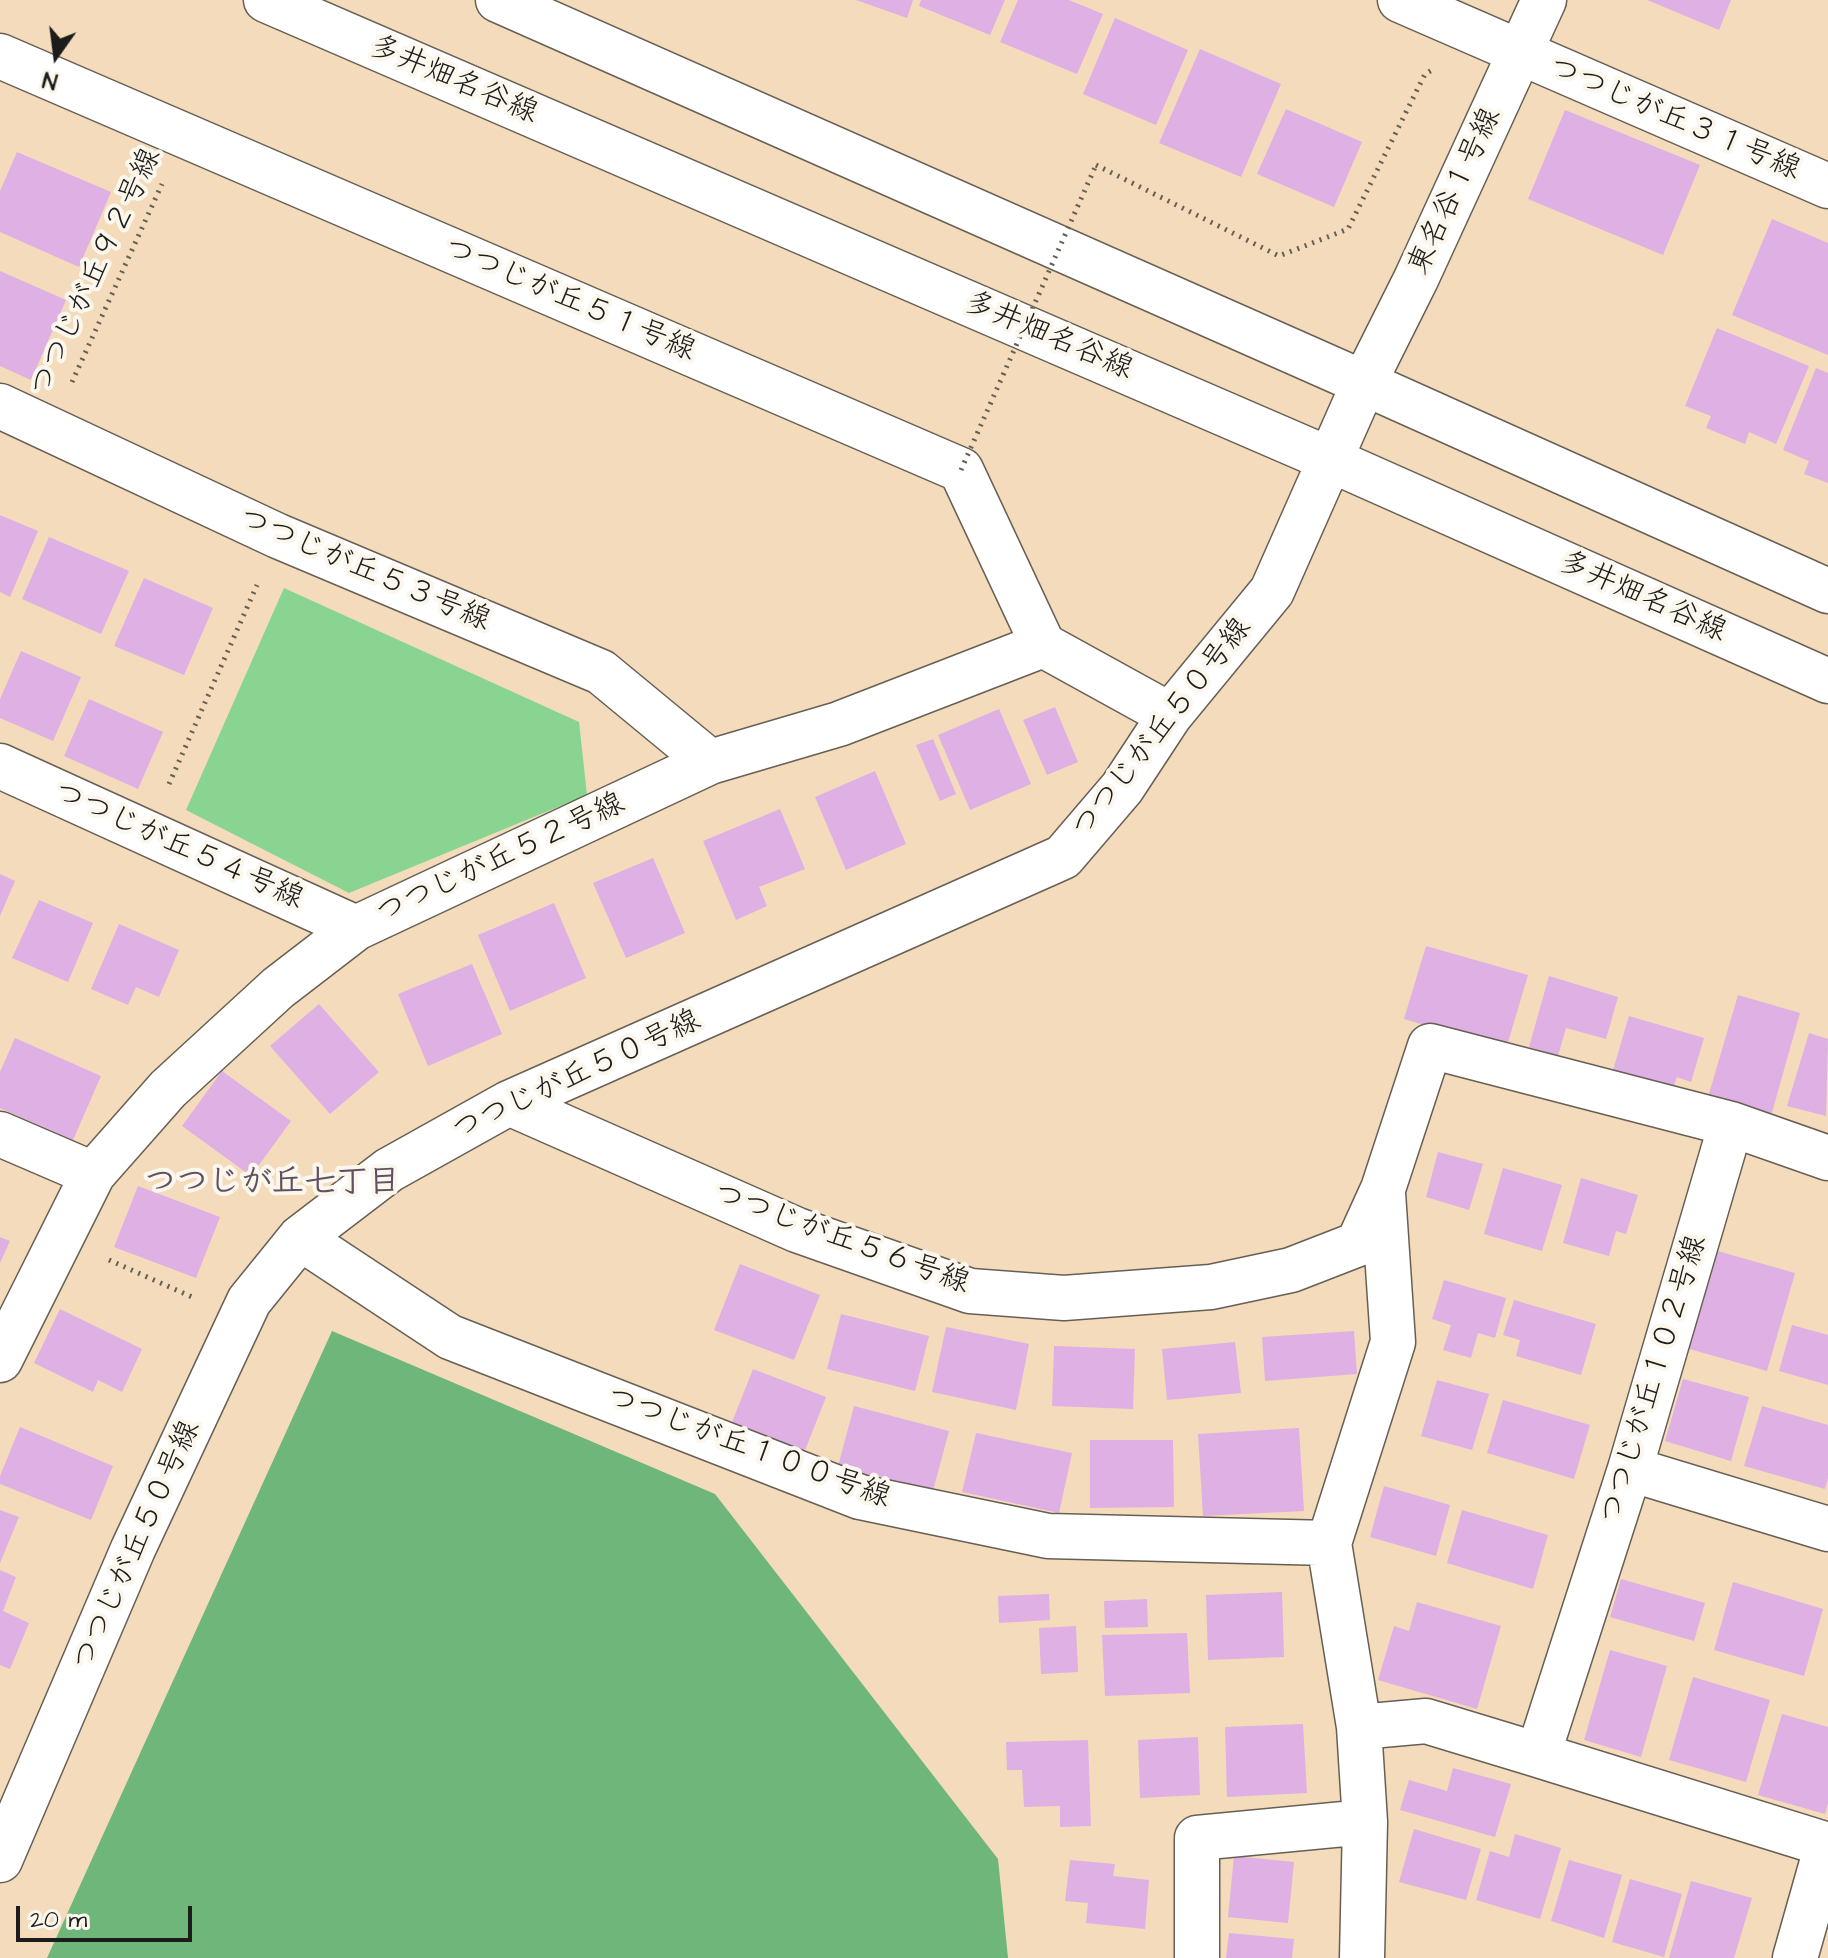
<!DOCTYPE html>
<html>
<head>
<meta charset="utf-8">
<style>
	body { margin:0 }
	#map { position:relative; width:1828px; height:1958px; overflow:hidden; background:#f3dbbc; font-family:"Architects Daughter",sans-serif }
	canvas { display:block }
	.north { position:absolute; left:16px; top:16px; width:80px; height:80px; -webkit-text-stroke:6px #fbf7ec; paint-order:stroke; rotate:194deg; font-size:22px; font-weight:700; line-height:32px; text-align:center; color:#1c1c1c }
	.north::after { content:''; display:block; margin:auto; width:28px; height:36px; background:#1c1c1c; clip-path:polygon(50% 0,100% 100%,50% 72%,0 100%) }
	.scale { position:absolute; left:16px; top:1906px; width:176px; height:36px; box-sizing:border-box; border:4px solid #1c1c1c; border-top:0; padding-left:10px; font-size:24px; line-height:28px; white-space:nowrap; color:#1c1c1c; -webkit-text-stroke:6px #fbf7ec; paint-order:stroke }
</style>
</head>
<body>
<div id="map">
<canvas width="1828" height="1958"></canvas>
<div class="north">N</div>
<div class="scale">20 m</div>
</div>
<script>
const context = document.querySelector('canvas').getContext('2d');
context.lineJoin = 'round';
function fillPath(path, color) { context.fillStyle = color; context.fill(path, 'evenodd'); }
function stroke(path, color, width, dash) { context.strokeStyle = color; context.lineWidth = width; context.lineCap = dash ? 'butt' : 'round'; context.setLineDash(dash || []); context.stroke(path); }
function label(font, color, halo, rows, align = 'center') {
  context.font = font + ' "Architects Daughter","Klee One",sans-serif'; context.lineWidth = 8; context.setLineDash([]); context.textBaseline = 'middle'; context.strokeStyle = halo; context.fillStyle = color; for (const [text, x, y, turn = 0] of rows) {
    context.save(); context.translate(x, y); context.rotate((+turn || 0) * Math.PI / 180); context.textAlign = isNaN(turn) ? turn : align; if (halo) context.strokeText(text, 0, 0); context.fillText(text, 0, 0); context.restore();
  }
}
const green = new Path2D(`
	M284 588 579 722 587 795 349 893 186 810Z`);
const forest = new Path2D(`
	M332 1331 715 1494 998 1859 1008 1958H47Z`);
const building = new Path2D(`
	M856 0H913L907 18Z
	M921 0H1005L990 35 919 6Z
	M1018 0H1069L1103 14 1077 74 1000 42Z
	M1647 0H1731L1719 30Z
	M1115 18 1188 50 1156 125 1083 94Z
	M1200 49 1281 84 1241 177 1159 143Z
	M1286 109 1362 142 1334 207 1257 174Z
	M1565 110 1700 165 1663 255 1528 199Z
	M17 152 111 192 79 267 0 232V191Z
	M1772 219 1828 243V355L1732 315Z
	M0 271 66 300 31 380 0 366Z
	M1717 328 1809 366 1776 444 1749 432 1745 444 1706 428 1711 416 1685 406Z
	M1816 368 1828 373V483L1804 474 1809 461 1783 450Z
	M0 515 38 531 10 597 0 592Z
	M49 537 129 571 101 634 22 599Z
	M144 578 213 608 184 675 114 646Z
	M21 651 81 677 53 741 0 718V699Z
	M89 699 163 732 138 789 64 756Z
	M1055 707 1078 762 1047 775 1023 720Z
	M999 709 1031 784 970 810 938 735Z
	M933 739 956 794 940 801 916 745Z
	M875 771 906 844 846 870 815 797Z
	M780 809 805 869 759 887 767 906 736 920 703 841Z
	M653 858 685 933 626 958 593 883Z
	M0 874 15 881 0 916Z
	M39 900 93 923 68 982 12 958Z
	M554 903 586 978 510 1011 478 935Z
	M119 924 179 950 159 997 136 987 128 1005 91 989Z
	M1426 946 1528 975 1506 1049 1404 1019Z
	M472 964 502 1034 428 1066 398 994Z
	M1549 976 1618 997 1606 1039 1566 1028 1558 1056 1529 1047Z
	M1738 995 1800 1013 1769 1123 1706 1104Z
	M319 1004 379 1072 330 1114 270 1046Z
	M1629 1016 1704 1038 1691 1082 1677 1077 1673 1088 1613 1070Z
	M1809 1033 1828 1039 1826 1116 1787 1106Z
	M15 1038 101 1076 73 1140 0 1108V1072Z
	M222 1071 291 1121 251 1176 182 1126Z
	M1438 1152 1483 1164 1469 1210 1426 1197Z
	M1503 1168 1562 1185 1542 1251 1484 1234Z
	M1581 1178 1638 1195 1626 1234 1616 1231 1609 1256 1563 1243Z
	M138 1186 220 1217 196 1278 114 1247Z
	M0 1237 10 1241 0 1263Z
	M1714 1250 1795 1273 1767 1371 1686 1348Z
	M740 1264 820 1295 794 1360 714 1330Z
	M1444 1280 1506 1298 1495 1338 1478 1333 1471 1358 1443 1350 1451 1325 1432 1319Z
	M1514 1300 1596 1324 1581 1375 1516 1356 1520 1340 1503 1335Z
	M60 1309 142 1349 122 1392 98 1380 93 1392 34 1363Z
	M841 1314 929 1336 915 1391 827 1369Z
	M1792 1325 1828 1335V1385L1779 1371Z
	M946 1327 1029 1344 1016 1410 932 1392Z
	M1354 1331 1357 1374 1265 1381 1262 1337Z
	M1235 1342 1241 1393 1167 1400 1162 1349Z
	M1054 1346 1135 1349 1133 1409 1052 1406Z
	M753 1369 826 1397 802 1458 729 1430Z
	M1683 1379 1749 1397 1731 1461 1665 1441Z
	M1437 1380 1489 1394 1472 1450 1421 1436Z
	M1503 1400 1590 1425 1574 1479 1487 1453Z
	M854 1406 949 1431 931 1498 836 1474Z
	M1762 1406 1828 1425V1478L1825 1489 1744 1466Z
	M20 1427 113 1466 91 1520 0 1484V1476Z
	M1299 1428 1304 1511 1203 1516 1198 1434Z
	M976 1433 1072 1453 1059 1513 962 1492Z
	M1090 1440H1173L1174 1507 1090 1508Z
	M1384 1486 1450 1505 1436 1556 1370 1537Z
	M0 1510 19 1517 0 1563Z
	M1462 1510 1548 1535 1533 1589 1447 1563Z
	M0 1570 16 1577 3 1611 29 1623 10 1669 0 1665Z
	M1621 1579 1705 1603 1694 1641 1610 1617Z
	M1733 1582 1823 1609 1804 1676 1714 1650Z
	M1282 1592 1284 1657 1208 1660 1206 1595Z
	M1049 1594 1050 1620 999 1623 998 1596Z
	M1147 1599 1148 1627 1105 1628 1104 1601Z
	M1417 1602 1501 1626 1477 1709 1378 1680 1394 1626 1409 1631Z
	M1076 1626 1078 1672 1041 1674 1039 1628Z
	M1187 1633 1190 1693 1105 1696 1102 1635Z
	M1610 1650 1667 1666 1641 1757 1584 1740Z
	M1693 1677 1770 1700 1746 1782 1669 1760Z
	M1782 1714 1828 1727V1803L1825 1814 1758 1795Z
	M1303 1724 1307 1793 1227 1797 1225 1727Z
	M1198 1737 1200 1795 1140 1798 1138 1740Z
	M1088 1740 1091 1826 1060 1827V1806L1024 1807 1022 1770H1007L1006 1742Z
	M1453 1768 1511 1784 1495 1837 1400 1810 1409 1780 1447 1791Z
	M1414 1829 1481 1849 1466 1900 1399 1882Z
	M1515 1834 1561 1848 1540 1919 1476 1900 1490 1851 1509 1857Z
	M1234 1856 1294 1862 1288 1923 1228 1917Z
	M1070 1860 1115 1864 1113 1876 1149 1880 1145 1929 1086 1923 1088 1903 1065 1901Z
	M1569 1860 1622 1875 1604 1938 1551 1921Z
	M1630 1879 1682 1894 1664 1957 1612 1942Z
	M1691 1881 1752 1898 1734 1958H1669Z
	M1229 1933 1294 1939 1292 1958H1226Z`);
const path = new Path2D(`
	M1096 165 1279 256 1348 229 1425 74 1432 70
	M72 382 162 184
	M169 784 257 585
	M109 1260 192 1297`);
const minor = new Path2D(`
	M266 0 1331 460 1828 681
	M498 0 1364 383 1828 591
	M1400 0 1828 186
	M0 56 961 470 1043 645
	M0 406 278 536 601 672 710 762
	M0 766 356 928
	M509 1103 797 1230 970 1291 1064 1298 1211 1287 1291 1270 1358 1244 1383 1189 1430 1046 1731 1124 1630 1469 1538 1755 1426 1721 1359 1727
	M1731 1124 1828 1158
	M0 1134 93 1174
	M300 1238 450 1337 860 1497 1048 1536 1329 1543
	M0 1360 93 1174 168 1089 278 988 356 928 710 762 839 724 1043 645 1170 715
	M1630 1469 1828 1529
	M1538 1755 1828 1845
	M0 1860 133 1549 249 1301 300 1238 389 1170 509 1103 1063 857 1122 788 1170 715 1272 591 1364 383 1416 279 1544 0
	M1197 1958V1838L1365 1822
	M1362 1958 1365 1822 1359 1727 1329 1543 1393 1342 1383 1193
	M1795 1958 1827 1845`);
const pathBridge = new Path2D(`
	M961 470 1096 165`);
const streetNames = [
	["多井畑名谷線",453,81,23],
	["つつじが丘３１号線",1674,120,23],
	["東名谷１号線",1456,192,-65],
	["つつじが丘９２号線",97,273,-65],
	["つつじが丘５１号線",569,301,23],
	["多井畑名谷線",1048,337,23],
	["つつじが丘５３号線",364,571,23],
	["多井畑名谷線",1642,598,24],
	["つつじが丘５０号線",1163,729,-52],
	["つつじが丘５４号線",178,847,24],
	["つつじが丘５２号線",501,860,-25],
	["つつじが丘５０号線",577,1077,-25],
	["つつじが丘５６号線",841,1240,20],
	["つつじが丘１０２号線",1655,1380,-73],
	["つつじが丘１００号線",748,1449,20],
	["つつじが丘５０号線",138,1546,-66]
];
const neighbourhoodNames = [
	["つつじが丘七丁目",272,1184]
];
fillPath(green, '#89d490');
fillPath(forest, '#6eb67a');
fillPath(building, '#dfb0e4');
stroke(minor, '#675f54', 47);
stroke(path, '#675f54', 5, [2, 6]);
stroke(minor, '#fff', 44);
stroke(pathBridge, '#675f54', 5, [2, 6]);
label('30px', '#1c1c1c', '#fbf7ec', streetNames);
label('bold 32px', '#605062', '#fbf7ec', neighbourhoodNames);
</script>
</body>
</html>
